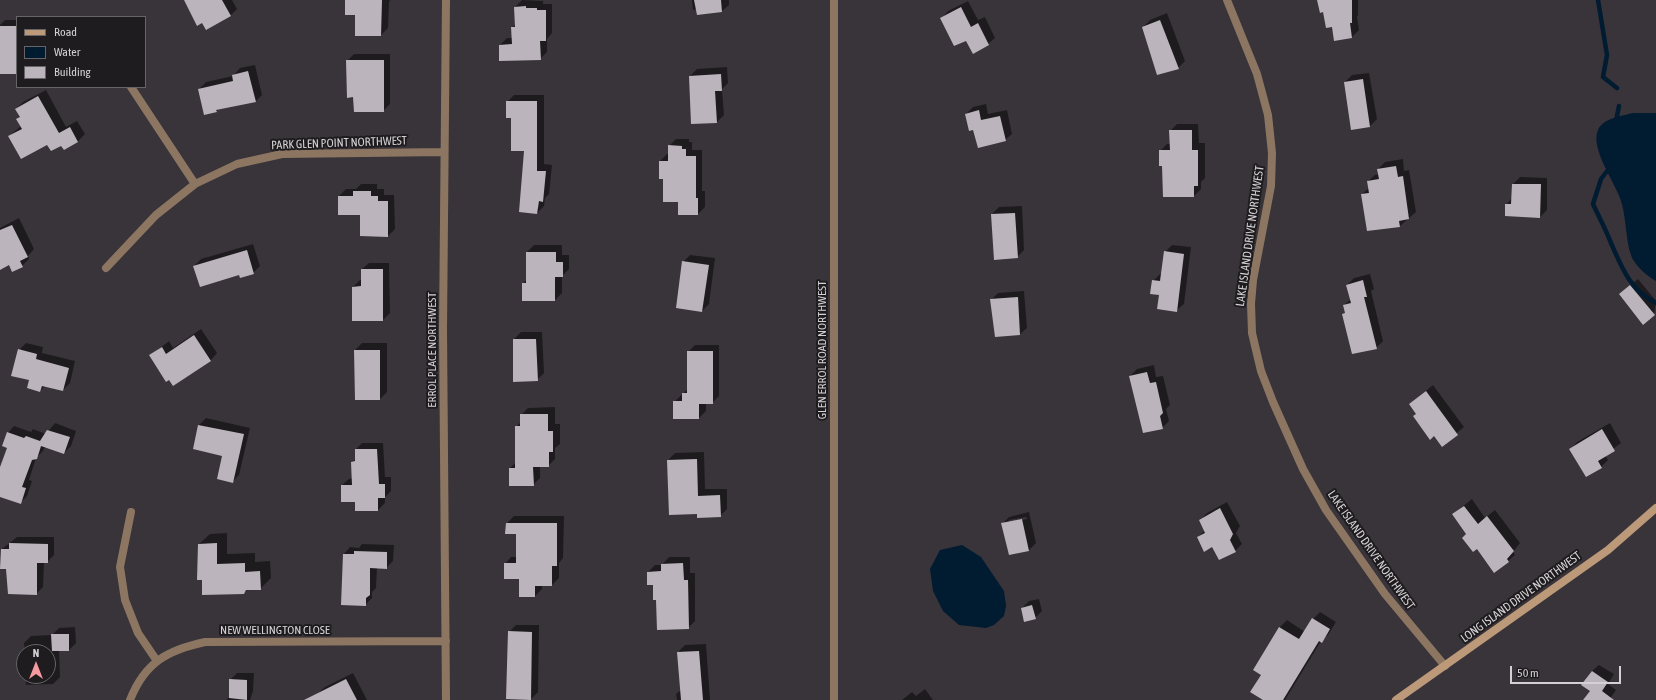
<!DOCTYPE html>
<html>
<head>
<meta charset="utf-8">
<style>
	body { margin:0 }
	#map { position:relative; width:1656px; height:700px; overflow:hidden; background:#39343a; font-family:"Asap Condensed",sans-serif }
	canvas { display:block }
	.legend { position:absolute; left:16px; top:16px; width:130px; height:72px; box-sizing:border-box; background:#1f1c1f; border:1px solid #676468; margin:0; padding:5px 7px; list-style:none; font-size:12px; color:#d4d1d5 }
	.legend li { display:flex; align-items:center; gap:8px; height:20px }
	.legend b { width:20px; border:1px solid #676468 }
	.north { position:absolute; left:16px; top:644px; width:40px; height:40px; box-sizing:border-box; background:#1f1c1f; border:1px solid #676468; border-radius:50%; rotate:0deg; font-size:11px; font-weight:700; line-height:16px; text-align:center; color:#d4d1d5 }
	.north::after { content:''; display:block; margin:auto; width:14px; height:18px; background:#f49aa0; clip-path:polygon(50% 0,100% 100%,50% 72%,0 100%) }
	.scale { position:absolute; left:1510px; top:666px; width:111px; height:18px; box-sizing:border-box; border:2px solid #d4d1d5; border-top:0; padding-left:5px; font-size:12px; line-height:14px; white-space:nowrap; color:#d4d1d5; -webkit-text-stroke:3px #1f1c1f; paint-order:stroke }
</style>
</head>
<body>
<div id="map">
<canvas width="1656" height="700"></canvas>
<ul class="legend">
<li><b style="height:5px;background:#bc9979"></b>Road</li>
<li><b style="height:11px;background:#011b31"></b>Water</li>
<li><b style="height:11px;background:#bbb4bc"></b>Building</li>
</ul>
<div class="north">N</div>
<div class="scale">50 m</div>
</div>
<script>
const context = document.querySelector('canvas').getContext('2d');
context.lineJoin = 'round';
function fillPath(path, color) { context.fillStyle = color; context.fill(path, 'evenodd'); }
function stroke(path, color, width, dash) { context.strokeStyle = color; context.lineWidth = width; context.lineCap = dash ? 'butt' : 'round'; context.setLineDash(dash || []); context.stroke(path); }
function label(font, color, halo, rows, align = 'center') {
  context.font = font + ' "Asap Condensed",sans-serif'; context.lineWidth = 4; context.setLineDash([]); context.textBaseline = 'middle'; context.strokeStyle = halo; context.fillStyle = color; for (const [text, x, y, turn = 0] of rows) {
    context.save(); context.translate(x, y); context.rotate((+turn || 0) * Math.PI / 180); context.textAlign = isNaN(turn) ? turn : align; if (halo) context.strokeText(text, 0, 0); context.fillText(text, 0, 0); context.restore();
  }
}
const water = new Path2D(`
	M1633 113H1656V281C1647 276 1637 267 1632 258 1625 241 1627 217 1620 198 1614 181 1590 148 1598 130 1603 118 1622 116 1633 113Z
	M962 545 981 557 1004 591 1006 606 1004 616 994 625 986 628 959 625 943 611 933 591 930 569 940 550Z`);
const shadow = new Path2D(`
	M184 0H232L237 9 230 16 202 22Z
	M347 0H390L389 2 388 28 381 35H356V14Z
	M522 0 543 1V4H552V33L547 39V52L540 59 500 45 507 38H513L512 28 516 24 515 7Z
	M692 0H729V5L722 11 698 14 697 9 693 10Z
	M1318 0H1358V15L1357 17 1359 30 1352 37 1333 26Z
	M968 1 978 20 985 17 995 38 988 44 966 39 942 18 948 11Z
	M1167 13 1185 61 1178 68 1143 27 1150 20Z
	M5 20H17V73H0V25Z
	M354 54H390V104L383 111 354 96 347 61Z
	M255 65 262 95 256 101 219 108 216 111 199 89 206 82 233 76 240 68Z
	M727 67 728 83 722 89 724 115 717 122 690 76 697 69Z
	M1369 73 1377 119 1370 126 1352 129 1345 82 1352 75Z
	M46 90 66 127 77 121 85 134 78 141 65 149 62 144H48L9 136 21 126 18 119 21 116 16 109 23 102Z
	M514 95H544V164L552 165 549 194 545 198 544 206 537 213 525 150 507 102Z
	M986 104 988 114 1007 110 1012 134 1005 140 974 128 966 114 973 107Z
	M1177 124H1198L1199 143H1205V178L1201 182V189L1194 196 1163 165 1160 151 1167 144H1171L1170 131Z
	M676 139H689V142H692V150H702V191H705V207L698 214 679 201 664 178 660 161 667 154H669V146Z
	M1403 159 1404 171 1409 170 1416 212 1400 226 1362 194 1369 188 1368 181 1375 175 1379 174 1378 169 1385 162Z
	M1520 177 1547 178V210L1540 217 1506 205 1512 198 1513 184Z
	M361 184H377V189H384V195H394L395 229 388 236 339 196 346 189H356Z
	M1022 206 1024 250 1017 257 992 214 999 207Z
	M19 218 34 249 28 256 29 259 22 266 13 271 9 264 0 268V228Z
	M253 244 260 266 253 273 240 274 194 266 201 259Z
	M534 245H562V255H569V269L562 276V293L555 300 523 284 527 279V252Z
	M1172 245 1191 247 1184 304 1177 310 1160 295 1153 281 1160 274H1162L1165 252Z
	M690 255 715 258 709 304 702 311 683 262Z
	M369 263H389L390 313 383 320 353 287 360 280H362V269Z
	M1370 274 1374 289 1371 291 1383 341 1376 348 1344 314 1346 312 1344 305 1351 299 1347 285 1354 278Z
	M1638 279 1656 301 1654 314 1620 294Z
	M1024 291 1027 328 1020 334 991 300 998 293Z
	M201 329 217 353 211 360 173 384 150 356 169 341 173 348Z
	M521 332H542L544 373 537 380 514 339Z
	M26 343 43 347 42 353 75 361 70 383 63 390 45 386 40 391 30 379 19 350Z
	M362 343H387V392L380 399H356L355 350Z
	M695 345H719V396L712 403H706V411L699 418 674 402 688 389V352Z
	M1154 365 1156 377 1163 376 1170 405 1166 409 1169 421 1162 428 1130 376 1137 369Z
	M1433 385 1464 427 1442 445 1410 404Z
	M555 407V424H560V444L555 448V459L548 466H540V478L533 485 510 468 516 462V427L521 422V415L528 408Z
	M206 418 250 428 239 475 232 482 223 455 199 425Z
	M55 423 76 431 71 446 64 453 45 447 43 451 36 458 29 480 32 481 27 496 20 503 0 496V470L8 447V433L14 426 31 432 33 429 46 434Z
	M1610 423 1621 443 1605 455 1608 460 1601 467 1571 449 1577 442Z
	M362 443H383L385 477H391V491L385 497V503L378 510 356 501 342 485 349 479 353 478 352 462 356 459V449Z
	M704 452 705 489H727V509L720 516 698 513 668 460 675 453Z
	M1472 499 1485 518 1495 510 1520 543 1513 552 1515 555 1508 561 1467 534 1453 514Z
	M1227 502 1240 526 1236 533 1242 544 1235 551 1213 546 1198 537 1205 530 1200 520 1207 513Z
	M1029 512 1036 543 1029 550 1009 554 1003 523 1009 517ZM1026 517 1027 519 1009 522V520Z
	M514 516H564L563 558 559 563V578L552 585H542V589L535 596H520V578L505 564 511 557H517V533L507 523Z
	M227 533V554L255 553V562L270 561 271 578 260 589H248L244 593 203 579 199 544 210 534Z
	M17 537H54V555L47 562H44L43 587 36 594 7 568 2 549Z
	M362 544 394 545 393 561 386 568H377L376 588 372 592V598L365 605 344 554 350 547 359 548Z
	M669 557H690V573H695V621L688 628 657 599 654 584H648V572L655 565H662Z
	M1039 599 1042 611 1035 618 1022 608 1029 601Z
	M1320 612 1336 622 1328 635 1321 641 1285 700H1265L1262 675 1254 670 1280 627 1287 620 1305 632 1313 619Z
	M516 625H539L538 692 531 699 509 632Z
	M75 627 76 643 69 650H59L60 677 53 684 26 685 25 676H48V652H25L24 643 31 636 52 635 59 628Z
	M706 644 710 700H677L676 694 681 690 678 652 685 645Z
	M1599 665 1614 674 1608 684 1616 690 1609 700H1585L1591 691 1592 671Z
	M237 673H254L253 691 250 700H226L230 697V680Z
	M353 673 367 700H320L318 693 325 687Z
	M925 689 933 700H902L912 692 916 696Z`);
const stream = new Path2D(`
	M1598 0 1607 55 1603 77 1617 88
	M1616 121 1619 106
	M1611 166 1601 179 1593 204C1599 217 1606 230 1611 243 1622 268 1630 290 1656 303`);
const building = new Path2D(`
	M184 0H222L231 16 206 30 202 23 197 26Z
	M345 0H382L381 36H355V15H345Z
	M694 0H721L722 12 697 15Z
	M1317 0H1352V23H1350L1352 38 1334 41 1332 27 1326 28 1323 12 1320 13Z
	M526 6V8H537V10H546V41H540L541 60 499 61V45L512 44 511 27H515L514 7Z
	M961 7 971 27 978 23 989 45 973 54 966 41 954 46 940 18Z
	M1160 20 1179 69 1157 75 1142 27Z
	M0 26H17V74H0Z
	M346 60H384V112H354L353 97 347 98Z
	M248 71 256 102 216 110 217 112 204 115 198 89 233 81 232 75Z
	M721 74 722 91H715L717 123 691 124 689 76Z
	M1363 79 1370 127 1351 130 1344 82Z
	M38 96 59 133 70 127 78 142 64 150 61 146 51 151 47 145 21 159 8 136 22 129 16 119 20 117 15 109Z
	M506 101H537V171H546L543 202 539 201 537 214 519 212 524 151H511V118H506Z
	M979 110 981 120 1000 116 1006 141 978 148 973 130 969 131 965 114Z
	M1169 130H1192V150H1198V186H1194V197H1163L1162 166H1159V150H1170Z
	M668 145 682 146V149H686V156H696V198H698V215H678V202H663V179H659V161H668Z
	M1396 166 1398 177 1403 176 1409 219 1399 221 1400 227 1367 231 1361 194 1369 193 1367 181 1379 179 1377 169Z
	M1512 184H1541L1540 218 1505 216V204H1511Z
	M353 191H371V196H378V201H388V237L360 236V215H338V196H353Z
	M1015 213 1018 258 994 260 991 214Z
	M12 225 28 257 20 261 23 267 12 272 9 265 0 270V230Z
	M247 250 254 274 240 278 239 275 200 287 193 266Z
	M1164 251 1184 254 1177 312 1157 309 1159 295 1150 294 1152 280 1160 281Z
	M526 252H556V262H563V277H555V301H522V283H526Z
	M682 261 709 265 702 312 676 308Z
	M361 269H383V321H352V287L361 286Z
	M1363 280 1367 297H1364L1377 349 1352 354 1342 314 1345 313 1343 305 1351 303 1346 285Z
	M1630 285 1655 315 1643 325 1619 294Z
	M1018 297 1020 335 995 337 990 299Z
	M194 335 211 361 173 386 169 380 166 382 149 355 162 347 166 354Z
	M513 339H536L538 381 513 382Z
	M18 349 37 354 36 359 69 368 63 391 42 386 40 392 27 388 29 380 11 376Z
	M354 350H380V400H355Z
	M687 351H713V404H699V419H673V401H682V393H687Z
	M1147 372 1150 383 1156 382 1163 413 1160 416 1163 429 1143 433 1129 376Z
	M1426 391 1458 435 1442 447 1434 436 1430 440 1413 416 1416 414 1409 404Z
	M520 414H548V431H553V452H549V467H533L534 486H509V468H515V426H520Z
	M198 425 244 434 233 483 217 479 222 456 193 449Z
	M1602 429 1615 451 1598 461 1602 468 1586 477 1569 449Z
	M47 430 70 437 64 454 41 446 37 459 32 460 22 487 26 488 21 504 0 497V467L7 448 2 446 7 432 24 438 26 436 40 441Z
	M355 449H377L379 484H385V498H378V511H355V502H341V485H352L351 462 355 461Z
	M697 459 698 496 720 495 721 517 697 518V514L669 515 667 460Z
	M1464 506 1478 524 1487 516 1514 551 1507 559 1509 562 1494 573 1477 549 1473 552 1462 538 1466 534 1452 514Z
	M1220 508 1233 534 1230 540 1236 552 1219 560 1212 547 1204 552 1197 537 1205 533 1199 520Z
	M1022 519 1029 551 1009 555 1001 523Z
	M506 523H557V566H552V586H535V597H519V579H504V563H516V534H505Z
	M9 543 48 544V563H37V595L8 594 6 569H0L1 549H9Z
	M217 543V564L245 563V572L260 571 261 590H246L244 594 202 595V580H197L198 544Z
	M354 551 387 552V569L370 568V595L366 598V606L341 605 343 554H354Z
	M683 563 684 580H688L689 629 657 630 656 600H653V585H647V572L661 571V564Z
	M1032 605 1036 619 1024 622 1021 608Z
	M1312 618 1330 629 1322 643 1319 641 1283 700H1263L1250 692 1261 675 1253 670 1279 627 1299 639Z
	M508 631 532 632 531 700 506 699Z
	M51 634H69V651H52Z
	M699 651 703 700H681L677 652Z
	M1592 671 1608 682 1602 691 1614 700H1583L1590 691 1581 685Z
	M229 679 247 680V700L229 698Z
	M346 679 357 700H304Z`);
const street = new Path2D(`
	M446 0 443 329 446 700
	M1227 0 1257 74 1268 115 1272 153 1271 186 1253 280 1251 304 1252 333 1261 371 1273 402 1303 469 1326 510 1385 594 1445 666
	M131 87 195 184
	M106 268 156 215 195 184 237 164 282 154 444 152
	M131 512 120 567 125 600 138 633 157 661
	M130 700C145 662 168 650 205 642L446 641
	M834 700V0`);
const secondary = new Path2D(`
	M1396 700 1608 550 1656 508`);
const streetNames = [
	["PARK GLEN POINT NORTHWEST",339,143,-2],
	["LAKE ISLAND DRIVE NORTHWEST",1250,236,-82],
	["ERROL PLACE NORTHWEST",432,350,-90],
	["GLEN ERROL ROAD NORTHWEST",822,350,-90],
	["LAKE ISLAND DRIVE NORTHWEST",1371,550,55],
	["LONG ISLAND DRIVE NORTHWEST",1521,597,-36],
	["NEW WELLINGTON CLOSE",275,630]
];
fillPath(water, '#011b31');
fillPath(shadow, '#0007');
stroke(stream, '#011b31', 4.5);
fillPath(building, '#bbb4bc');
stroke(street, '#8c7662', 8);
stroke(secondary, '#bc9979', 8);
label('12px', '#d4d1d5', '#1f1c1f', streetNames);
</script>
</body>
</html>
